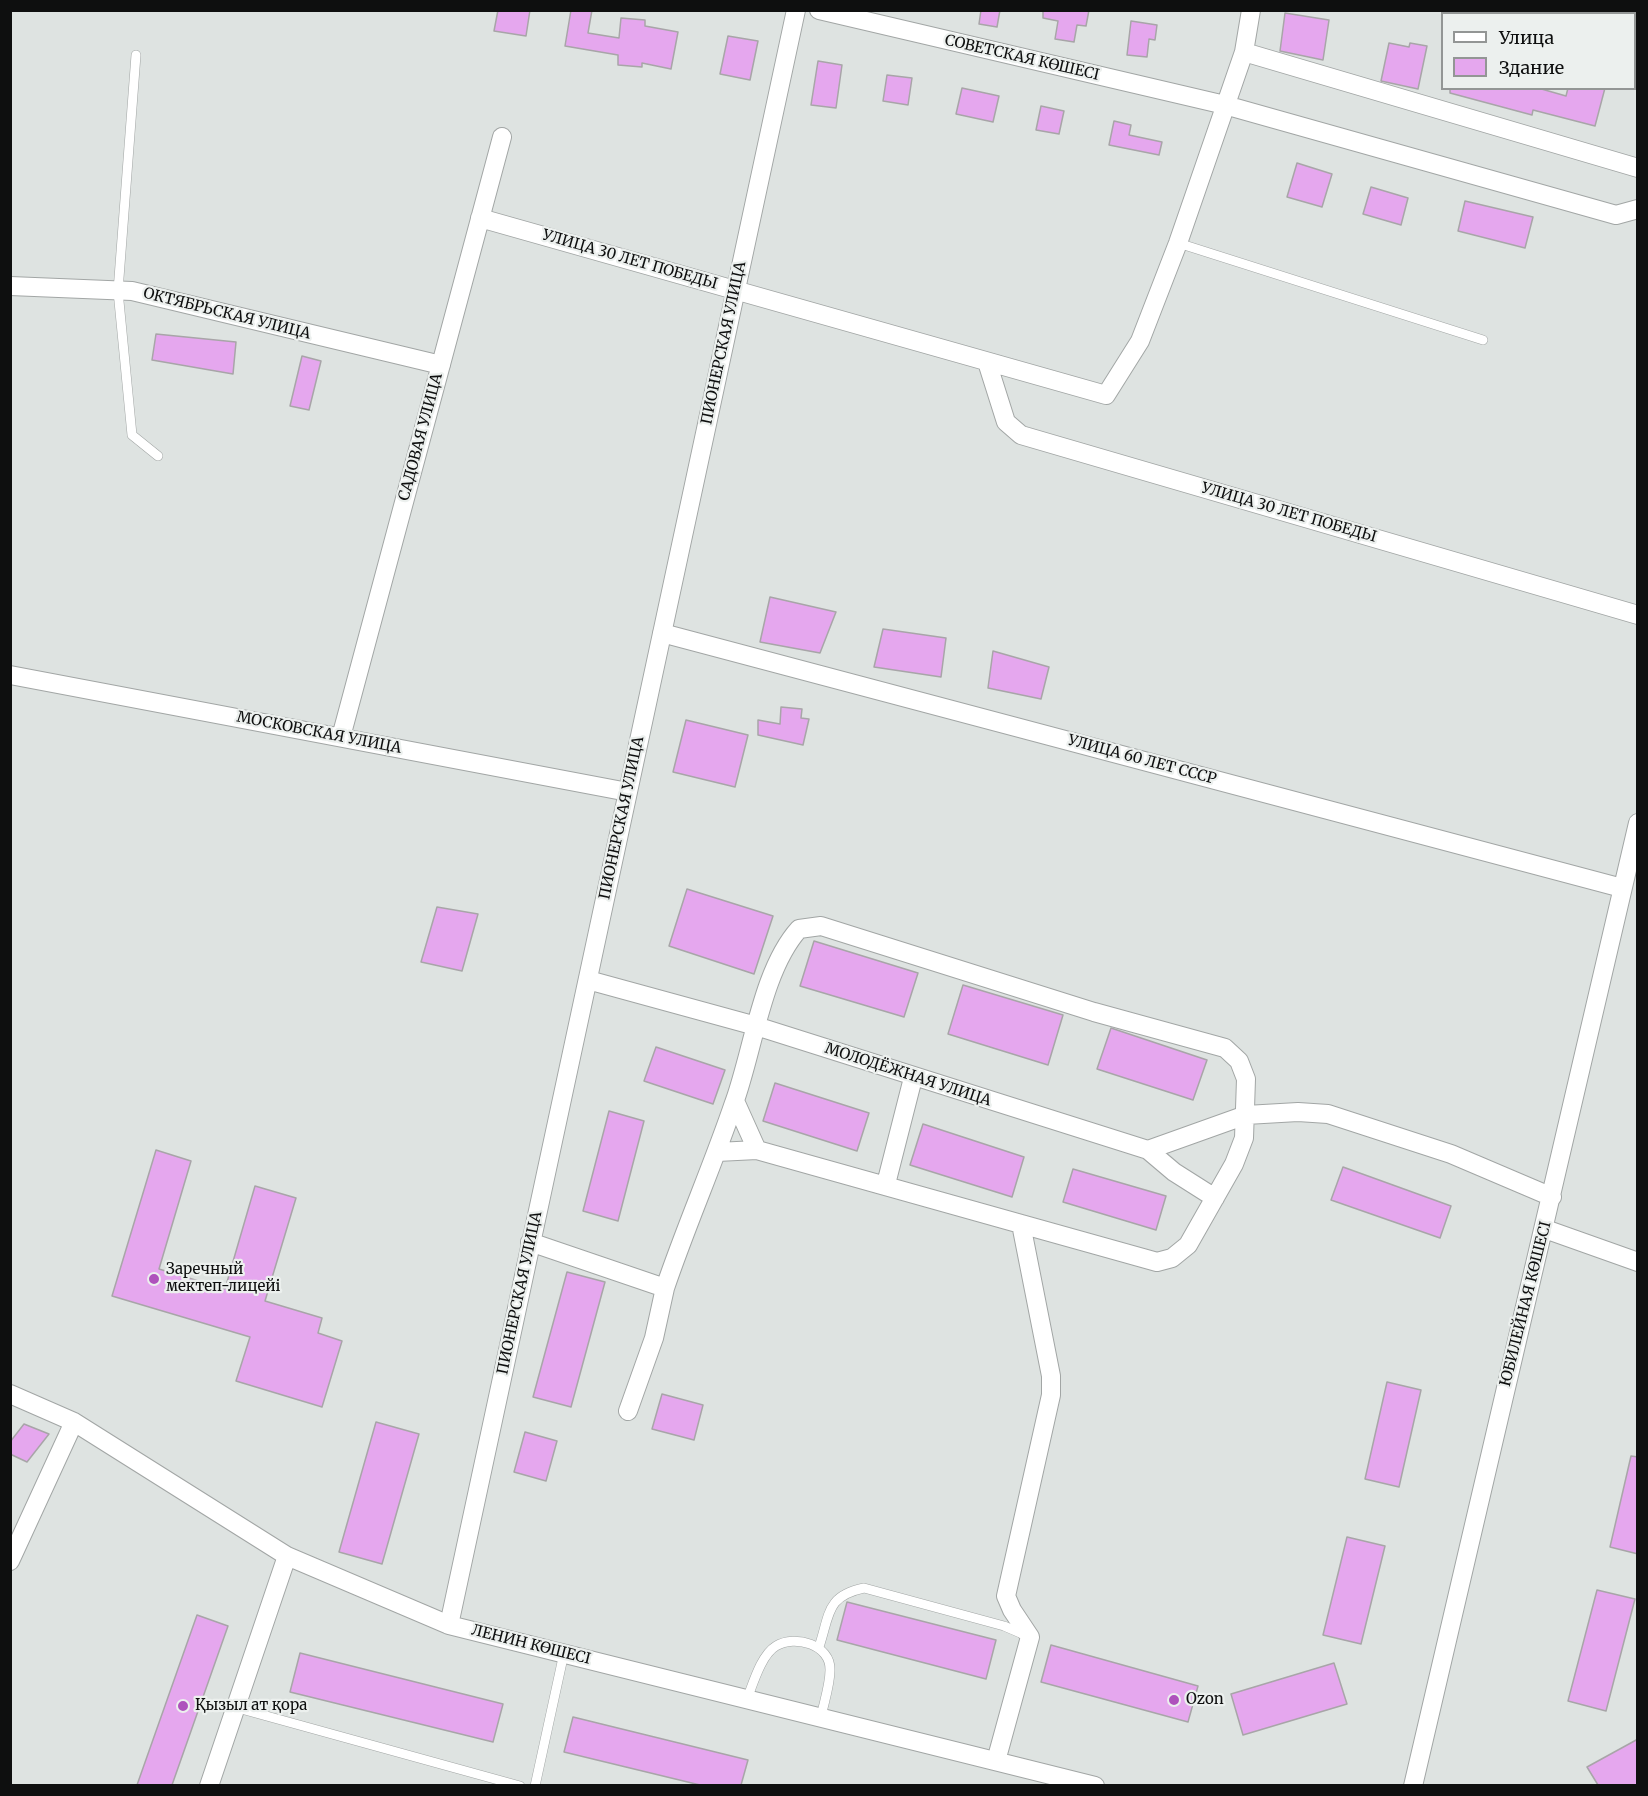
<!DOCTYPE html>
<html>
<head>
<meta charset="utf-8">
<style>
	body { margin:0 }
	#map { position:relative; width:1648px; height:1796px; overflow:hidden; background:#dee3e1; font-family:Merriweather,serif }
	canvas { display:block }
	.frame { position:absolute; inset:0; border:12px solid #0e0f0f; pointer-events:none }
	.legend { position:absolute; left:1441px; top:12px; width:195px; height:78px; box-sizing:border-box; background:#ecf0ee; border:2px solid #939695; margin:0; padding:8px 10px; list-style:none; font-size:18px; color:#0e0f0f }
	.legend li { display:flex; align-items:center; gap:12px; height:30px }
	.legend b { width:30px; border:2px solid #939695 }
</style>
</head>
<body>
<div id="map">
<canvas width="1648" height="1796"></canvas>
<div class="frame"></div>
<ul class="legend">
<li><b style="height:8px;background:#fff"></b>Улица</li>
<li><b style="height:16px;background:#e5a7ee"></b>Здание</li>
</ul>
</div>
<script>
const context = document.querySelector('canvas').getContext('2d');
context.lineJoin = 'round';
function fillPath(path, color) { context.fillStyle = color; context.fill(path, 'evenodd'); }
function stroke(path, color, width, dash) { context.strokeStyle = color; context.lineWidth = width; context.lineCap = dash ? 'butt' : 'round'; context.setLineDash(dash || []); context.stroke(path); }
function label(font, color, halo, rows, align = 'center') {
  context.font = font + ' Merriweather,serif'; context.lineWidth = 4.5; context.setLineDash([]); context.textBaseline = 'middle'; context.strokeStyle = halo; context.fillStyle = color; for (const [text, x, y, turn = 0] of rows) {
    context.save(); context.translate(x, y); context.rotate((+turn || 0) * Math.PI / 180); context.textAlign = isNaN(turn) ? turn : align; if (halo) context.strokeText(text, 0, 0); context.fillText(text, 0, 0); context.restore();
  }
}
const building = new Path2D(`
	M498 10H530L526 36 494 31Z
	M571 10H592L588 33 619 38 621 18 645 20V26L678 32 671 69 642 63V67L618 65V55L565 46Z
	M981 10H1000L997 27 979 24Z
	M1043 10H1089L1086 26 1077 25 1074 42 1055 39 1058 21 1043 18Z
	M1285 13 1329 20 1323 60 1280 51Z
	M1131 21 1157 25 1155 40 1149 39 1147 57 1127 55Z
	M728 36 758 41 750 80 720 74Z
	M1389 43 1409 47 1410 43 1427 46 1418 89 1381 81Z
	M818 61 842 65 836 108 811 105Z
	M887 75 912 78 908 105 883 101Z
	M962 88 999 96 993 122 956 114Z
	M1450 88H1538L1566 96 1568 88H1605L1595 126 1533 110 1532 115 1450 93Z
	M1041 106 1064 111 1059 134 1036 130Z
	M1114 121 1131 125 1129 135 1162 142 1159 155 1109 145Z
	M1297 163 1332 174 1322 207 1287 197Z
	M1371 187 1408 198 1401 225 1363 214Z
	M1465 201 1533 217 1525 248 1458 231Z
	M156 334 236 342 233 374 152 360Z
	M302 356 321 361 309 410 290 406Z
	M770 597 836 612 820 653 760 642Z
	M883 629 946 638 941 677 874 667Z
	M993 651 1049 667 1041 699 988 688Z
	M781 707 802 709 801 718 809 719 803 745 758 735V720L780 724Z
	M686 720 748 735 735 787 673 772Z
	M687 889 773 916 754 974 669 946Z
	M437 907 478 914 462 971 421 962Z
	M814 941 918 973 904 1017 800 986Z
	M963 985 1063 1015 1048 1065 948 1034Z
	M1111 1028 1207 1060 1193 1100 1097 1069Z
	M656 1047 725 1070 713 1104 644 1081Z
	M775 1083 869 1113 857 1151 763 1121Z
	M609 1111 644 1121 618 1221 583 1211Z
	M923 1124 1024 1157 1012 1197 910 1165Z
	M156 1150 191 1161 159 1269 225 1289 255 1186 296 1198 265 1301 322 1318 318 1333 342 1341 322 1407 236 1381 250 1337 112 1296Z
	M1343 1167 1451 1206 1440 1238 1331 1200Z
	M1073 1169 1166 1196 1156 1230 1063 1202Z
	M567 1272 605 1282 571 1407 533 1397Z
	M1387 1382 1421 1390 1399 1487 1365 1479Z
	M662 1394 703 1405 694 1440 652 1429Z
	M376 1422 419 1434 382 1564 339 1552Z
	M24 1424 49 1434 27 1462 10 1454V1442Z
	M525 1432 557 1441 546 1481 514 1472Z
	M1631 1456 1638 1457V1554L1610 1547Z
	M1347 1537 1385 1546 1361 1644 1323 1635Z
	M1597 1590 1635 1599 1606 1711 1568 1701Z
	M847 1602 996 1640 986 1679 837 1640Z
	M197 1615 228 1626 172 1785H137Z
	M1051 1645 1198 1686 1188 1722 1041 1682Z
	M300 1653 503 1704 493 1742 290 1692Z
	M1334 1663 1347 1704 1243 1735 1231 1694Z
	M573 1717 748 1760 741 1785H700L564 1752Z
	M1638 1739V1785H1598L1587 1767Z`);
const service = new Path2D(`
	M136 55 118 291 132 435 158 456
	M1178 243 1483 340
	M819 1647C830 1614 826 1596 864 1588L1004 1626 1025 1635
	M747 1699C753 1684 761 1655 776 1646 795 1634 831 1645 830 1670 830 1685 824 1702 821 1717
	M234 1707 520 1786
	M535 1786 564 1653`);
const minor = new Path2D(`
	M819 10 1225 105 1616 215 1638 209
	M1244 52 1638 168
	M480 218 1106 395 1140 341 1178 243 1244 52 1251 10
	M10 286 132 291 441 365
	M987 362 1006 422 1021 435 1638 615
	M662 633 1622 888
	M10 675 628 792
	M341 737 502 137
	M588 980 756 1026 1148 1150 1174 1172 1215 1198
	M735 1101 757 1150
	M1148 1150 1246 1115 1298 1112 1328 1114 1451 1154 1552 1197
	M717 1152 757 1150 1021 1224 1051 1376V1395L1006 1596 1012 1610 1030 1637 996 1761
	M886 1184 913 1078
	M1545 1229 1638 1262
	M530 1242 665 1288C686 1226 713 1165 734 1103 753 1051 762 970 799 929L821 926 1094 1012 1225 1048 1239 1061 1246 1079 1244 1138 1234 1164 1188 1245 1172 1258 1157 1262 1021 1224
	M10 1394 74 1422 287 1556 449 1625 1095 1786
	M628 1411 654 1338 665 1288
	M10 1561 74 1422
	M449 1625 796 10
	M209 1786 287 1556
	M1413 1786 1638 823`);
const markers = [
	[154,1279,6,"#ae52bc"],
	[1174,1700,6,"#ae52bc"],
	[183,1706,6,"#ae52bc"]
];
const streetNames = [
	["СОВЕТСКАЯ КӨШЕСІ",1022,58,13],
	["УЛИЦА 30 ЛЕТ ПОБЕДЫ",630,260,16],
	["ОКТЯБРЬСКАЯ УЛИЦА",227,314,14],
	["ПИОНЕРСКАЯ УЛИЦА",724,343,-78],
	["САДОВАЯ УЛИЦА",421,437,-75],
	["УЛИЦА 30 ЛЕТ ПОБЕДЫ",1289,513,16],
	["МОСКОВСКАЯ УЛИЦА",319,733,11],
	["УЛИЦА 60 ЛЕТ СССР",1142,760,15],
	["ПИОНЕРСКАЯ УЛИЦА",622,818,-78],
	["МОЛОДЁЖНАЯ УЛИЦА",908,1075,18],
	["ПИОНЕРСКАЯ УЛИЦА",520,1293,-78],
	["ЮБИЛЕЙНАЯ КӨШЕСІ",1526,1304,-76],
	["ЛЕНИН КӨШЕСІ",531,1645,14]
];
const poiNames = [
	["Заречный",166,1270],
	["мектеп-лицейі",166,1287],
	["Ozon",1186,1700],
	["Қызыл ат қора",195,1706]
];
fillPath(building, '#e5a7ee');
stroke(building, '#a8a5a8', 1.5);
stroke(service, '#a2a6a5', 10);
stroke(minor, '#a2a6a5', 20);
stroke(service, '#fff', 9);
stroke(minor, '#fff', 18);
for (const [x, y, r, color] of markers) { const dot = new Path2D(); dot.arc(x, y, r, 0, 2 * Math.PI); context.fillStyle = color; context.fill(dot); stroke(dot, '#ecf0ee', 2); }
label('15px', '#0e0f0f', '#ecf0ee', streetNames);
label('15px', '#0e0f0f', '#ecf0ee', poiNames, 'left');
</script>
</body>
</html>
